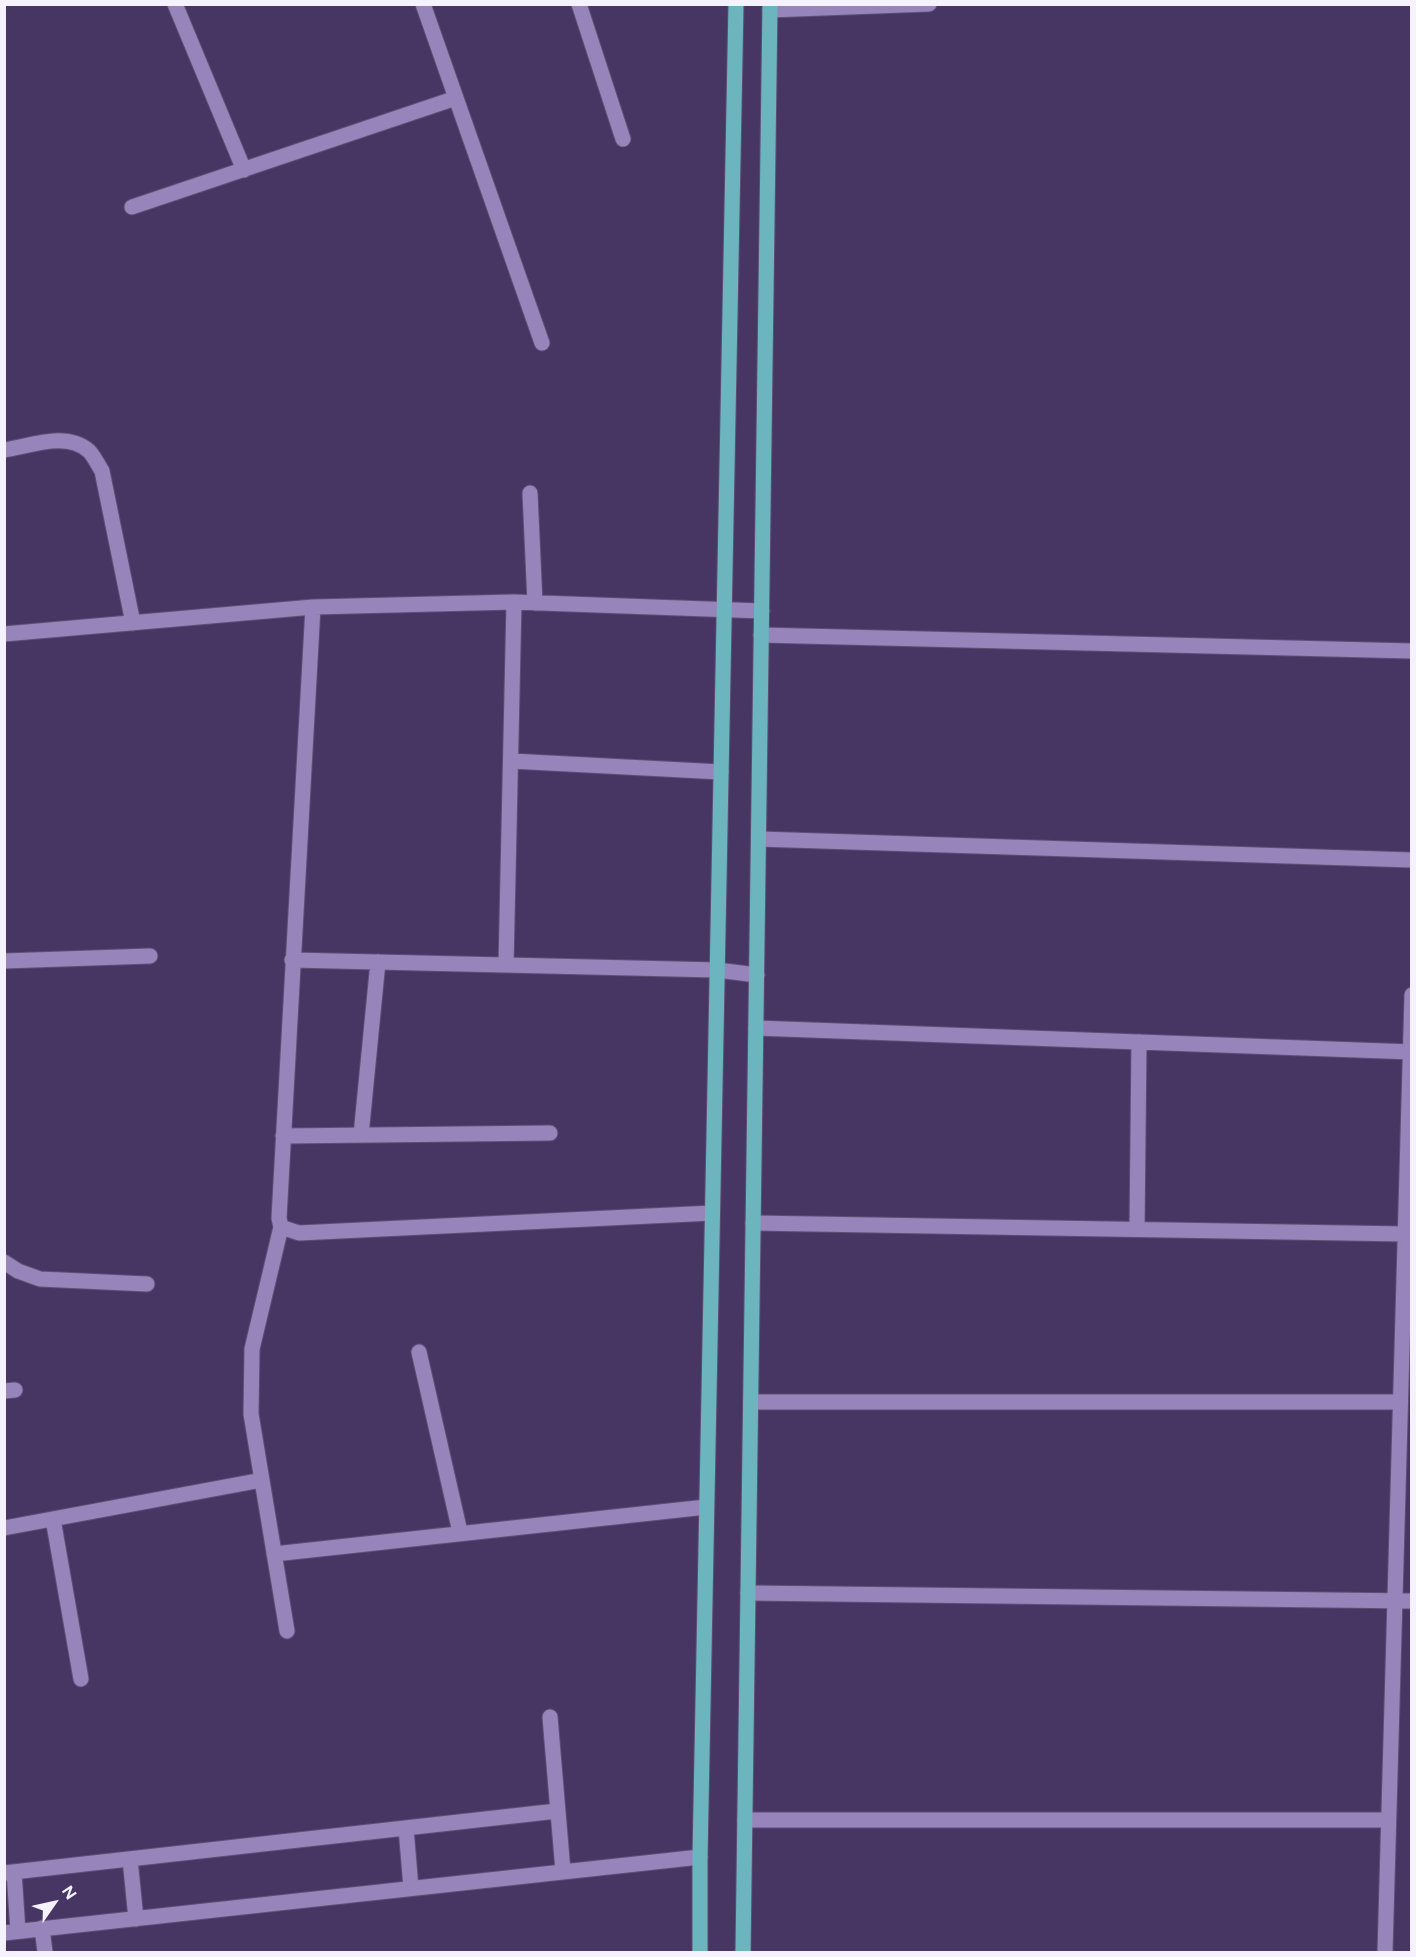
<!DOCTYPE html>
<html>
<head>
<meta charset="utf-8">
<style>
	body { margin:0 }
	#map { position:relative; width:1416px; height:1957px; overflow:hidden; background:#473564; font-family:Figtree,sans-serif }
	canvas { display:block }
	.frame { position:absolute; inset:0; border:6px solid #f5f2fe; pointer-events:none }
	.north { position:absolute; left:24px; top:1873px; width:60px; height:60px; -webkit-text-stroke:4px #473564; paint-order:stroke; rotate:56deg; font-size:16px; font-weight:700; line-height:24px; text-align:center; color:#f5f2fe }
	.north::after { content:''; display:block; margin:auto; width:21px; height:27px; background:#f5f2fe; clip-path:polygon(50% 0,100% 100%,50% 72%,0 100%) }
</style>
</head>
<body>
<div id="map">
<canvas width="1416" height="1957"></canvas>
<div class="frame"></div>
<div class="north">N</div>
</div>
<script>
const context = document.querySelector('canvas').getContext('2d');
context.lineJoin = 'round';
function stroke(path, color, width, dash) { context.strokeStyle = color; context.lineWidth = width; context.lineCap = dash ? 'butt' : 'round'; context.setLineDash(dash || []); context.stroke(path); }
const minor = new Path2D(`
	M175 4 244 170
	M423 4 542 343
	M579 4 623 139
	M770 10 929 4
	M132 207 456 98
	M4 450C31 446 66 431 89 451 94 456 98 465 102 471L133 623
	M530 493 535 603
	M313 607 279 1218 281 1227 299 1233 712 1213
	M4 634 313 607 514 602 762 611
	M761 635 1412 651
	M511 761 721 772
	M759 839 1412 860
	M292 960 717 970 757 975
	M4 961 150 956
	M506 965 514 602
	M756 1028 1412 1052
	M361 1135 378 962
	M283 1136 550 1133
	M753 1223 1405 1234
	M281 1227 252 1349 251 1414 287 1631
	M1137 1229 1139 1042
	M4 1262 18 1271 40 1279 147 1284
	M419 1352 460 1532
	M4 1391 15 1390
	M751 1402H1400
	M53 1519 81 1679
	M4 1528 262 1480
	M274 1554 706 1507
	M748 1593 1412 1601
	M550 1717 563 1871
	M745 1820H1388
	M406 1828 411 1888
	M130 1859 136 1919
	M14 1872 18 1931
	M4 1873 557 1811
	M42 1928 45 1952
	M4 1933 700 1857
	M1385 1952 1412 995`);
const major = new Path2D(`
	M700 1952V1857L736 4
	M743 1952 770 4`);
stroke(minor, '#5d4f74', 17);
stroke(major, '#5d4f74', 17);
stroke(minor, '#9784ba', 15);
stroke(major, '#6cb5be', 15);
</script>
</body>
</html>
